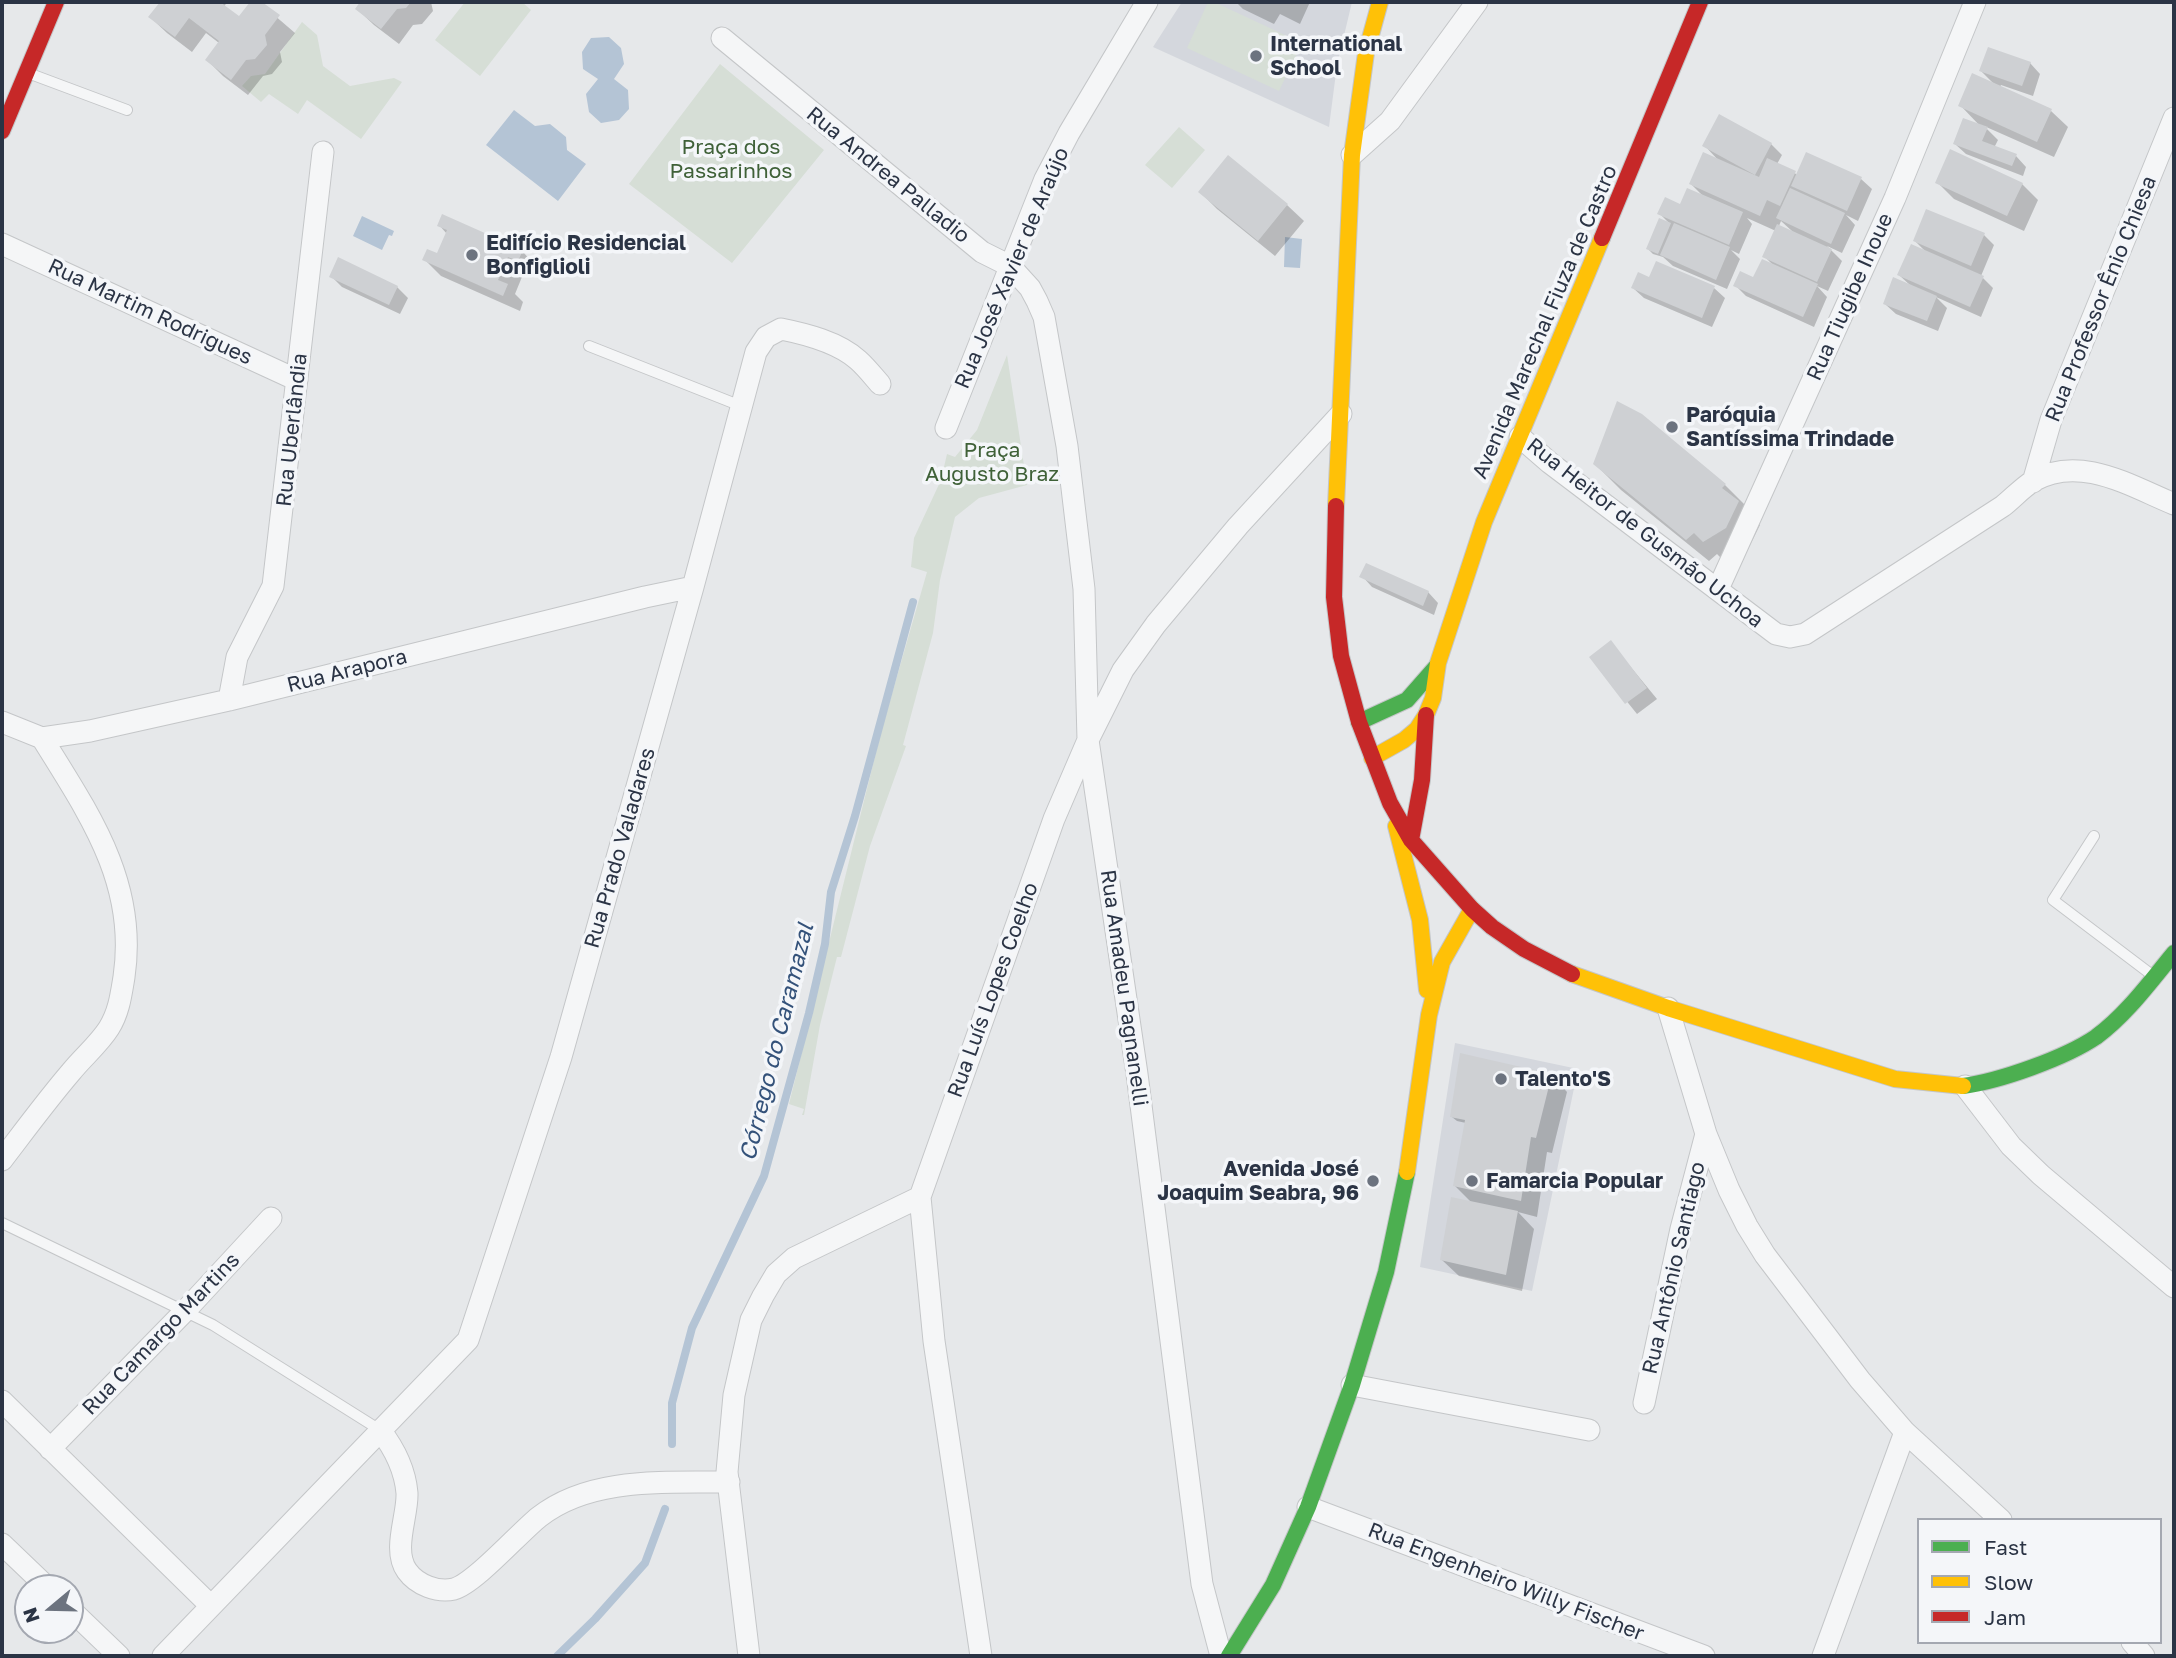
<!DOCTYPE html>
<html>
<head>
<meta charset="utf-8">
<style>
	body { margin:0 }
	#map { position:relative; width:2176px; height:1658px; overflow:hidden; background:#e6e8ea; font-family:"Golos Text",sans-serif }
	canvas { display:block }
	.frame { position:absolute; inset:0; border:4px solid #2b3445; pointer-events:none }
	.legend { position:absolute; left:1917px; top:1518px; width:245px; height:126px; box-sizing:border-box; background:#f4f6f9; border:2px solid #a4a8b1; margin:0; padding:9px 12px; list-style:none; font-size:21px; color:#2b3445 }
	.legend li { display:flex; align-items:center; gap:14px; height:35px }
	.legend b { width:35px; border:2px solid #a4a8b1 }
	.north { position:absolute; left:14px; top:1574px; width:70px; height:70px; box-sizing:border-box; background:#f4f6f9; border:2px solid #a4a8b1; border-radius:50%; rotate:251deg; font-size:19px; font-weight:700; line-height:28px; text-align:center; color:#2b3445 }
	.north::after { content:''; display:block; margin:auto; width:24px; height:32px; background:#6c737f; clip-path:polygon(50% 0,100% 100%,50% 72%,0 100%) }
</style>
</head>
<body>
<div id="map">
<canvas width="2176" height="1658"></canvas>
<div class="frame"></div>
<ul class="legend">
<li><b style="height:9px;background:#4caf50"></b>Fast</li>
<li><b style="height:9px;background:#ffc107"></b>Slow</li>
<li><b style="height:9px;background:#c62828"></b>Jam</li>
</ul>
<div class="north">N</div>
</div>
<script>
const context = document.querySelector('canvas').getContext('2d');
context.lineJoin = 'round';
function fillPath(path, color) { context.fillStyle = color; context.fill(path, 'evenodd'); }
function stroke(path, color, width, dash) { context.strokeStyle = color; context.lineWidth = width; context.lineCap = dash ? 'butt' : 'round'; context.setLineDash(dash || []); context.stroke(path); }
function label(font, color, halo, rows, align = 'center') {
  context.font = font + ' "Golos Text",sans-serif'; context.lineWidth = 7; context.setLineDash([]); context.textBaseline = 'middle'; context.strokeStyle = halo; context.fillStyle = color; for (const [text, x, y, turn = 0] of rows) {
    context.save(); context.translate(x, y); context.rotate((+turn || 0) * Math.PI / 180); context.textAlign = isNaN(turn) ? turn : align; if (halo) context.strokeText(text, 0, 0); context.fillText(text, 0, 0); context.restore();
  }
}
const built = new Path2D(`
	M1182 2H1352L1337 65 1329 127 1153 47Z
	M1455 1043 1578 1069 1532 1291 1420 1267Z`);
const green = new Path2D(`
	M465 2H522L531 10 480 76 435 40Z
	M1208 2H1214L1302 43 1279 91 1187 48Z
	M302 22 317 35 323 66 350 86 394 78 402 82 361 139 307 100 298 114 269 94 261 102 242 86 251 76 265 74Z
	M720 64 824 150 732 263 629 184Z
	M1179 127 1205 150 1172 188 1145 165Z
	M1007 355 1027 485 979 498 955 517 940 580 933 633 903 745 906 746 870 846 841 957H837L820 1025 804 1115H802L804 1109 789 1104 881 732 927 572 911 567 914 538 941 480 947 454 955 457 977 430Z`);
const water = new Path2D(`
	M609 37 621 48 624 64 614 79 628 90 629 109 619 120 601 123 589 112 586 94 598 79 583 69 582 52 591 38Z
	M514 110 535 126 550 124 566 137 567 150 586 164 558 201 486 145Z
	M362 216 394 231 392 236 389 235 382 250 353 236Z
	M1285 237 1302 239 1300 268 1284 267Z`);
const shadow = new Path2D(`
	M162 2H227L224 7 239 19 252 2H259L295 33 280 52 282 62 272 74 263 76 248 95 223 76 207 60 219 43 206 33 192 52 167 33 150 17Z
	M362 2H431L433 11 422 24 413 25 399 44 374 25 357 9Z
	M1236 2H1310L1300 24 1280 14 1274 24 1243 9Z
	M2030 63 2040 74 2033 96 2001 85 2000 87 2051 111 2068 127 2054 157 1984 126 1998 140 1994 148 2016 156 2026 167 2023 176 1966 154 1955 144 1981 127 1960 105 1995 85 1981 71Z
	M1771 144 1782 155 1777 164 1798 175 1861 179 1872 189 1858 221 1846 215 1855 225 1842 253 1827 246 1842 261 1828 291 1817 286 1827 297 1814 327 1746 296 1735 285 1754 279 1774 266 1764 256 1776 231 1747 218 1752 224 1739 254 1731 250 1740 259 1727 289 1673 266 1663 257 1653 254 1648 249 1670 224 1660 214 1704 197 1691 184 1719 161 1704 145ZM1781 221 1793 232 1779 226Z
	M1937 182 2022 184 2038 200 2024 231 1954 199Z
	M1200 192 1287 205 1304 221 1275 256 1217 209Z
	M439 225 522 251 538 268 535 276 524 272 515 294 523 302 520 311 441 276 424 259 438 255 447 234Z
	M1984 235 1994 245 1981 276 1993 288 1981 317 1936 297 1947 308 1938 331 1896 314 1885 304 1911 286 1899 275 1926 252 1915 241Z
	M331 276 397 287 408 298 400 314 342 287Z
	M1650 279 1714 288 1725 298 1712 327 1644 298 1633 288Z
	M1595 464 1725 485 1747 507 1744 509 1760 525 1748 549 1726 563 1717 554 1709 561 1621 490Z
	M1362 576 1428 592 1438 603 1434 615 1372 587Z
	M1611 643 1657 699 1637 714 1592 658Z
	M1551 1075 1567 1092 1552 1153 1547 1152 1537 1217 1518 1212 1534 1229 1522 1291 1459 1276 1442 1260 1472 1203 1455 1186 1466 1123 1457 1121 1452 1117Z`);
const stream = new Path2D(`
	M672 1444V1403L692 1328 764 1176 809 1013 825 944 831 892 855 816 913 602
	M557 1656 595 1619 645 1563 665 1509`);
const building = new Path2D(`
	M160 2H220L239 16 250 2H262L280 15 265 35 267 45 255 59 246 60 231 80 205 60 219 41 189 18 175 37 148 17Z
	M360 2H411L406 8 397 9 381 29 355 9Z
	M1988 47 2031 62 2022 86 1979 71Z
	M1972 73 2052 109 2037 142 1958 106Z
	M1719 114 1772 143 1755 175 1702 146Z
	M1963 118 1988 127 1982 141 2017 154 2012 166 1953 144Z
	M1950 149 2023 183 2007 216 1935 183Z
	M1703 152 1759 177 1767 158 1796 171 1780 206 1767 200 1760 216 1689 184Z
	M1806 152 1862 177 1847 211 1791 186Z
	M1228 155 1288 204 1258 241 1198 192Z
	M1687 188 1743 212 1729 245 1657 214 1665 197 1680 204Z
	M1790 188 1845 213 1831 244 1776 218Z
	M1926 209 1985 233 1971 266 1913 241Z
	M442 214 523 250 518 261 508 257 498 280 508 284 503 296 422 260 427 249 437 253 447 230 437 226Z
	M1659 218 1671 223 1658 254 1646 249Z
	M1674 223 1730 247 1716 280 1660 255Z
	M1777 224 1832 249 1817 282 1762 257Z
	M1911 244 1984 276 1970 307 1897 275Z
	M338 257 398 286 389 305 329 277Z
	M1762 259 1818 284 1803 317 1733 286 1740 271 1753 277Z
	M1656 261 1715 286 1702 318 1631 288 1638 272 1649 277Z
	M1893 277 1937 296 1927 321 1883 304Z
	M1617 401 1642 414 1726 484 1722 488 1739 501 1726 528 1703 542 1694 533 1686 540 1593 464Z
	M1366 563 1429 591 1423 606 1359 577Z
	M1611 640 1647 688 1625 704 1589 657Z
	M1460 1053 1552 1074 1536 1138 1531 1137 1521 1201 1453 1186 1465 1120 1450 1117Z
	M1451 1197 1518 1211 1506 1275 1440 1260Z`);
const lane = new Path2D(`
	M28 73 127 110
	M589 346 741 406
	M2094 836 2053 900 2152 975
	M2 1223 213 1325 380 1430`);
const street = new Path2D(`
	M722 38 982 252 1010 266 1030 288 1037 301 1044 317 1067 446 1084 589 1088 740 1137 1074 1202 1584 1221 1656
	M1352 155 1390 121 1477 2
	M2 244 297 380
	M946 428 1045 179 1069 133 1147 2
	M1520 437 1550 463 1776 634 1790 637 1805 634 2003 506C2013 498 2022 488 2033 481 2080 454 2130 486 2174 504
	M2033 482 2051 420 2174 118
	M1718 589 1895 198 1975 2
	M229 700 237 657 273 586 323 152
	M2 722 42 738 90 731 229 700 645 597 693 587
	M1668 1008 1706 1134 1729 1190 1747 1226 1765 1255 1860 1380 1905 1432 2001 1520
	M1965 1086 2011 1146 2041 1175 2174 1287
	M2 1160C25 1130 47 1100 71 1072 83 1057 99 1044 109 1028 119 1012 121 995 124 977 138 883 89 814 42 738
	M1352 1385 1589 1430
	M2 1401 210 1605
	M1644 1403 1681 1229 1706 1134
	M380 1430C394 1448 405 1470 407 1493 408 1516 392 1550 407 1571 417 1585 438 1593 454 1589 475 1583 519 1533 539 1517 591 1476 667 1483 729 1482
	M50 1449 185 1311 271 1218
	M1308 1507 1704 1656
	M2 1544 48 1588
	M70 1609 119 1656
	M2132 1642 2144 1656
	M163 1656 468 1340 561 1057 693 587 756 352 766 337 781 329C806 334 838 342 858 360 866 367 873 376 880 384
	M749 1656 727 1472 734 1395 751 1320 763 1296 776 1274 794 1258 920 1197
	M981 1656 934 1341 920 1197 1054 819 1088 740 1123 670 1156 624 1238 526 1341 414
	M1823 1656 1905 1432`);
const fast = new Path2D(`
	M1359 722 1407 700 1436 667
	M1963 1086C2000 1081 2065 1058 2096 1037 2127 1014 2150 982 2174 953
	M1229 1656 1273 1585 1308 1507 1352 1385 1386 1272 1407 1172`);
const slow = new Path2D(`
	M1336 506 1352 155 1366 53 1380 2
	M1372 758 1404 740 1417 729 1426 715 1433 698 1438 663 1484 522 1602 238
	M1396 826 1420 920 1427 990
	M1572 974 1668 1008 1895 1079 1963 1086
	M1407 1172 1429 1015 1442 962 1472 909`);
const jam = new Path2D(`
	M2 131 56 2
	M1602 238 1700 2
	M1336 506 1334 597 1341 656 1359 722 1390 803 1411 840 1472 909 1492 927 1524 949 1572 974
	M1411 840 1422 780 1426 715`);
const markers = [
	[1256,56,7,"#6c737f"],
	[472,255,7,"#6c737f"],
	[1672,427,7,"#6c737f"],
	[1501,1079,7,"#6c737f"],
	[1373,1181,7,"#6c737f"],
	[1472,1181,7,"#6c737f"]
];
const poiNames = [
	["International",1270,44],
	["School",1270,68],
	["Edifício Residencial",486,243],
	["Bonfiglioli",486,267],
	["Paróquia",1686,415],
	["Santíssima Trindade",1686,439],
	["Talento'S",1515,1079],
	["Avenida José",1359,1169,"right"],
	["Joaquim Seabra, 96",1359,1193,"right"],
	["Famarcia Popular",1486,1181]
];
const parkNames = [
	["Praça dos",731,147],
	["Passarinhos",731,171],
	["Praça",992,450],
	["Augusto Braz",992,474]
];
const streetNames = [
	["Rua Andrea Palladio",888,175,39],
	["Rua José Xavier de Araújo",1012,268,-67],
	["Rua Tiugibe Inoue",1850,297,-66],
	["Rua Professor Ênio Chiesa",2101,299,-68],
	["Rua Martim Rodrigues",150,312,25],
	["Avenida Marechal Fiuza de Castro",1545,322,-67],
	["Rua Uberlândia",292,430,-84],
	["Rua Heitor de Gusmão Uchoa",1645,533,38],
	["Rua Arapora",347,671,-14],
	["Rua Prado Valadares",620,848,-74],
	["Rua Amadeu Pagnanelli",1124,988,82],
	["Rua Luís Lopes Coelho",993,990,-70],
	["Rua Antônio Santiago",1674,1268,-77],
	["Rua Camargo Martins",161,1334,-46],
	["Rua Engenheiro Willy Fischer",1506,1582,21]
];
const waterNames = [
	["Córrego do Caramazal",777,1042,-76]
];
fillPath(built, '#d4d7dd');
fillPath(green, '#d6ded6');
fillPath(water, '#b4c4d5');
fillPath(shadow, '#0003');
stroke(stream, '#b4c4d5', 8);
fillPath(building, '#ced0d3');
stroke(lane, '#c4c6c8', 12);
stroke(street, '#c4c6c8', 23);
stroke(fast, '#c4c6c8', 18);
stroke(slow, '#c4c6c8', 18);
stroke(jam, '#c4c6c8', 18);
stroke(lane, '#f5f6f7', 10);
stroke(street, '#f5f6f7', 21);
stroke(fast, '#4caf50', 16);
stroke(slow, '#ffc107', 16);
stroke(jam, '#c62828', 16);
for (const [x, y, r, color] of markers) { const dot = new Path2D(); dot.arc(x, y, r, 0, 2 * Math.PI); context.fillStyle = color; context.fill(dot); stroke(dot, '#f4f6f9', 2.5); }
label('bold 21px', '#2b3445', '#f4f6f9', poiNames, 'left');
label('21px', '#3f6138', '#f4f6f9', parkNames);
label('21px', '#2b3445', '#f4f6f9', streetNames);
label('italic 23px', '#34527a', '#f4f6f9', waterNames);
</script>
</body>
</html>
